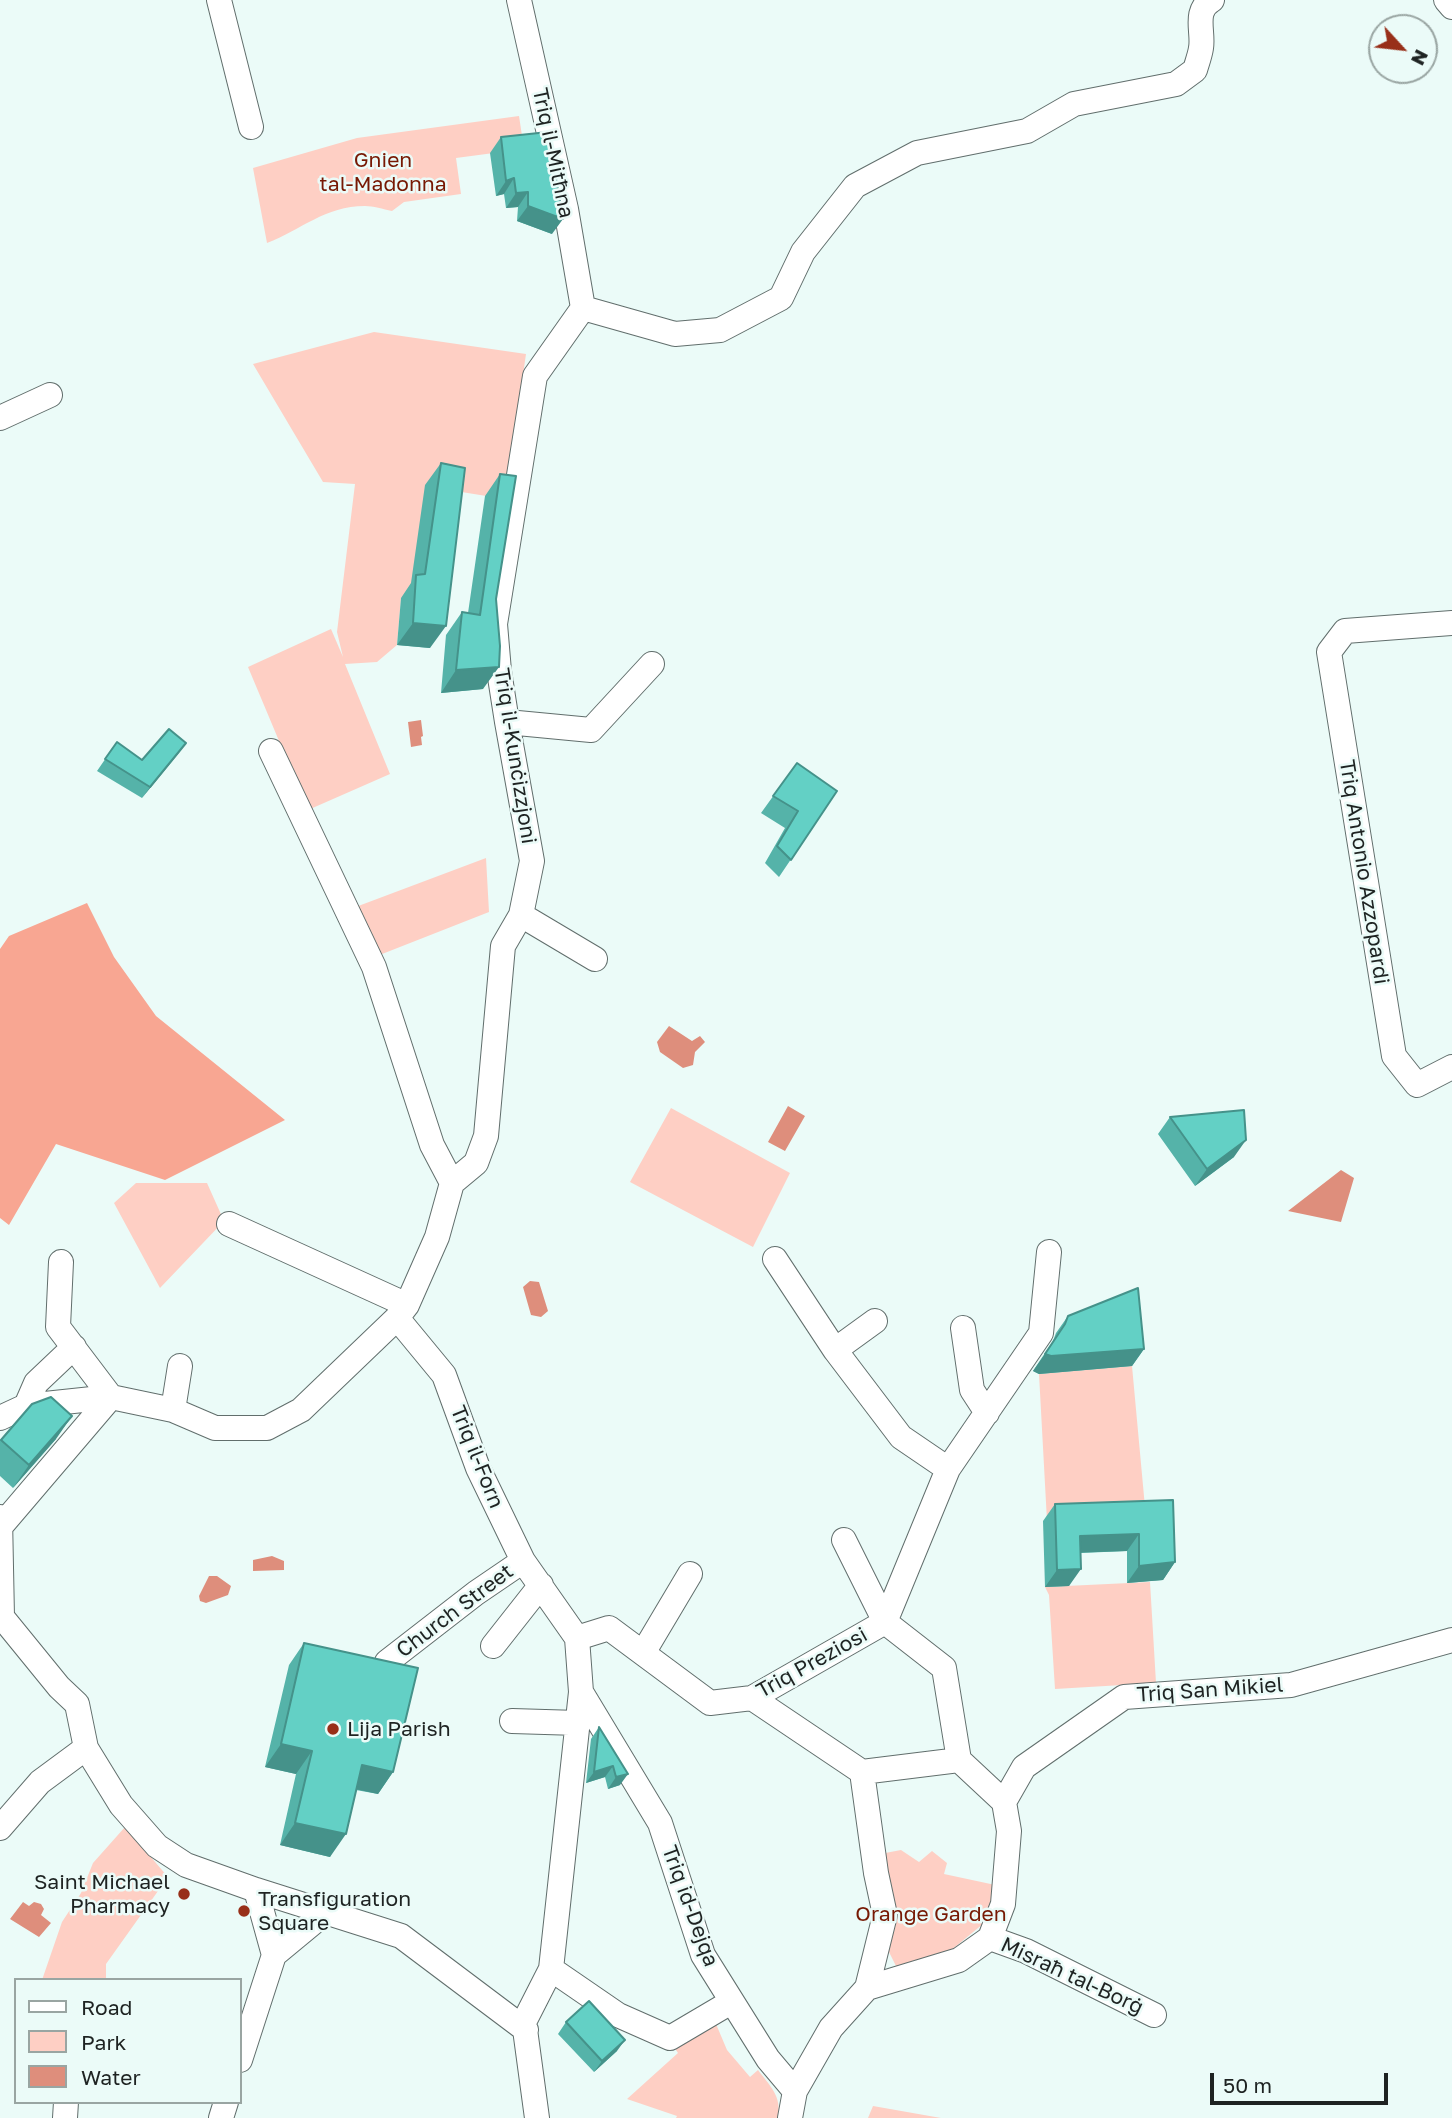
<!DOCTYPE html>
<html>
<head>
<meta charset="utf-8">
<style>
	body { margin:0 }
	#map { position:relative; width:1452px; height:2118px; overflow:hidden; background:#ebfbf8; font-family:"Golos Text",sans-serif }
	canvas { display:block }
	.legend { position:absolute; left:14px; top:1978px; width:228px; height:126px; box-sizing:border-box; background:#ebfbf8; border:2px solid #99a5a2; margin:0; padding:9px 12px; list-style:none; font-size:21px; color:#1e2322 }
	.legend li { display:flex; align-items:center; gap:14px; height:35px }
	.legend b { width:35px; border:2px solid #99a5a2 }
	.north { position:absolute; left:1368px; top:14px; width:70px; height:70px; box-sizing:border-box; background:#ebfbf8; border:2px solid #99a5a2; border-radius:50%; rotate:117deg; font-size:19px; font-weight:700; line-height:28px; text-align:center; color:#1e2322 }
	.north::after { content:''; display:block; margin:auto; width:24px; height:32px; background:#982f19; clip-path:polygon(50% 0,100% 100%,50% 72%,0 100%) }
	.scale { position:absolute; left:1210px; top:2073px; width:178px; height:32px; box-sizing:border-box; border:4px solid #1e2322; border-top:0; padding-left:9px; font-size:21px; line-height:24px; white-space:nowrap; color:#1e2322; -webkit-text-stroke:5px #ebfbf8; paint-order:stroke }
</style>
</head>
<body>
<div id="map">
<canvas width="1452" height="2118"></canvas>
<ul class="legend">
<li><b style="height:9px;background:#fff"></b>Road</li>
<li><b style="height:19px;background:#fecfc4"></b>Park</li>
<li><b style="height:19px;background:#de8e7c"></b>Water</li>
</ul>
<div class="north">N</div>
<div class="scale">50 m</div>
</div>
<script>
const context = document.querySelector('canvas').getContext('2d');
context.lineJoin = 'round';
function fillPath(path, color) { context.fillStyle = color; context.fill(path, 'evenodd'); }
function stroke(path, color, width, dash) { context.strokeStyle = color; context.lineWidth = width; context.lineCap = dash ? 'butt' : 'round'; context.setLineDash(dash || []); context.stroke(path); }
function label(font, color, halo, rows, align = 'center') {
  context.font = font + ' "Golos Text",sans-serif'; context.lineWidth = 5; context.setLineDash([]); context.textBaseline = 'middle'; context.strokeStyle = halo; context.fillStyle = color; for (const [text, x, y, turn = 0] of rows) {
    context.save(); context.translate(x, y); context.rotate((+turn || 0) * Math.PI / 180); context.textAlign = isNaN(turn) ? turn : align; if (halo) context.strokeText(text, 0, 0); context.fillText(text, 0, 0); context.restore();
  }
}
const green = new Path2D(`
	M519 116 524 149 456 158 461 194 404 202 392 211C383 209 373 206 365 206 325 206 301 230 267 243L253 168 357 138Z
	M374 332 526 354 505 499 449 490 409 596 401 598 397 645 377 662 345 664 390 774 308 810 248 667 331 629 343 657 337 632 355 484 323 482 253 364Z
	M486 858 489 912 377 956 353 908Z
	M671 1108 790 1173 753 1247 630 1182Z
	M136 1183H207L224 1221 160 1288 114 1203Z
	M1132 1366 1146 1518 1047 1521 1039 1374Z
	M1150 1582 1156 1683 1055 1689 1049 1595 1045 1587Z
	M125 1827 168 1877 106 1964V1980H42L62 1922 81 1893 93 1863Z
	M901 1850 919 1862 932 1851 947 1863 944 1874 1000 1886 984 1923 943 1957 899 1972 887 1948 880 1854Z
	M716 2024 727 2050 750 2077 758 2070C770 2086 782 2096 778 2118H676L677 2116 627 2099 678 2053 672 2044Z
	M873 2106 941 2118H868Z`);
const forest = new Path2D(`
	M87 903 114 957 156 1016 285 1120 165 1180 56 1144 9 1225 0 1218V949L9 936Z`);
const water = new Path2D(`
	M421 720 423 736 421 737 422 745 411 747 408 722Z
	M669 1026 692 1041 700 1036 705 1042 695 1052 693 1065 683 1068 660 1052 657 1042Z
	M788 1106 805 1116 785 1151 768 1142Z
	M1341 1170 1354 1178 1341 1222 1288 1211Z
	M530 1281 539 1282 548 1311 541 1317 531 1315 523 1287Z
	M272 1556 284 1561V1570L253 1571V1560Z
	M209 1576H217L231 1586 228 1595 206 1603 200 1601 199 1596Z
	M23 1902 29 1906 34 1902 41 1904 44 1909 41 1915 51 1923 39 1937 10 1919Z`);
const minor = new Path2D(`
	M219 0 251 127
	M519 0 566 209 583 308
	M1446 0 1452 7
	M583 308 675 334 720 330 781 298 803 252 855 186 917 153 1027 131 1074 104 1176 84 1195 70C1197 63 1200 55 1201 48 1204 32 1193 11 1212 0
	M0 418 50 395
	M1452 623 1345 631 1329 652 1394 1056 1417 1085 1452 1067
	M507 722 591 730 652 664
	M271 751 374 967 432 1145 452 1183
	M521 915 595 959
	M229 1224 407 1305
	M775 1259 835 1350 901 1437 948 1469
	M397 1318 444 1375 478 1468 523 1561 577 1638 581 1692 551 1969 524 2022 537 2118
	M963 1328 972 1390 987 1413
	M835 1350 875 1321
	M26 1406 36 1383 74 1347
	M173 1410 180 1366
	M0 1418 26 1406 111 1397 173 1410 215 1428H267L301 1410 397 1318 407 1305 437 1237 452 1183 476 1163 486 1136 503 946 521 915 532 861 507 722 499 671 495 624 535 376 583 308
	M0 1517 2 1617 59 1687 77 1704 86 1748 121 1805 157 1846 186 1865 256 1890 401 1936 526 2030
	M1 1526 111 1397 58 1327 61 1262
	M844 1540 885 1622
	M885 1622 948 1469 1041 1333 1049 1252
	M577 1638 609 1628 710 1703 752 1698 885 1622 944 1668 959 1760 1004 1802
	M493 1646 541 1585
	M643 1653 690 1574
	M387 1662 476 1593 523 1561
	M581 1692 660 1823 703 1955 768 2059 795 2091
	M752 1698 862 1772 959 1760
	M512 1721 578 1723
	M862 1772 876 1873 885 1915 867 1988
	M1004 1802 1024 1767 1124 1697 1291 1685 1452 1640
	M0 1828 40 1782 86 1748
	M256 1890 274 1955
	M990 1938 1026 1951 1154 2015
	M274 1955 326 1912
	M551 1969 618 2015 670 2038 731 2002
	M240 2060 274 1955
	M65 2118 66 2102
	M221 2118 226 2102
	M790 2118 795 2091 831 2028 867 1988 959 1960 990 1938 1003 1904 1009 1831 1004 1802`);
const wall = new Path2D(`
	M501 137 552 234 517 221 518 207 506 208 504 194 496 196 490 153Z
	M441 463 430 648 397 645 401 598 411 583 425 485Z
	M500 474 496 599 483 689 441 693 446 635 462 612 468 613 485 496Z
	M117 742 142 760 186 743 142 798 97 771Z
	M797 763 837 791 779 877 765 863 785 828 761 813Z
	M1170 1117 1234 1157 1195 1186 1158 1134Z
	M1068 1316 1144 1349 1132 1366 1039 1374 1033 1371 1053 1341 1056 1333Z
	M32 1404 56 1439 13 1488 0 1476V1440Z
	M1173 1500 1175 1562 1163 1580 1127 1583V1551L1081 1553 1069 1586 1045 1587 1043 1521 1055 1504Z
	M304 1643 393 1772 378 1794 356 1790 330 1857 280 1845 296 1774 265 1767 289 1665Z
	M599 1727 620 1785 608 1789 605 1777 586 1783 591 1739Z
	M566 2022 617 2051 594 2072 558 2034Z`);
const shadedWall = new Path2D(`
	M514 178 504 194 496 196 506 181Z
	M528 192 518 207 506 208 516 193Z
	M528 206 563 219 552 234 517 221Z
	M413 623 446 626 430 648 397 645Z
	M499 667 483 689 441 693 456 670Z
	M186 743 178 754 142 798 150 787Z
	M1246 1140 1234 1157 1195 1186 1207 1169Z
	M1144 1349 1132 1366 1039 1374 1033 1371 1045 1354Z
	M72 1416 56 1439 13 1488 29 1465Z
	M1139 1534 1127 1551 1068 1553 1080 1536Z
	M1175 1562 1163 1580 1127 1583 1139 1566Z
	M1081 1569 1069 1586 1045 1587 1057 1570Z
	M281 1744 312 1751 296 1774 265 1767Z
	M362 1765 393 1772 378 1794 346 1787Z
	M613 1766 605 1777 586 1783 594 1772Z
	M628 1774 620 1785 608 1789 616 1777Z
	M295 1823 346 1834 330 1857 280 1845Z
	M625 2040 617 2051 594 2072 602 2061Z`);
const building = new Path2D(`
	M548 132 563 219 528 206V192L516 193 514 178 506 181 501 137Z
	M441 463 465 468 446 626 413 623 416 575 425 574Z
	M500 474 516 476 496 599 500 646 499 667 456 670 462 612 480 615Z
	M169 729 186 743 150 787 105 759 117 742 142 760Z
	M797 763 837 791 791 860 777 846 798 811 773 796Z
	M1244 1110 1246 1140 1207 1169 1170 1117Z
	M1138 1288 1144 1349 1051 1356 1045 1354 1065 1324 1068 1316Z
	M51 1397 72 1416 29 1465 1 1440 32 1404Z
	M1173 1500 1175 1562 1139 1566V1534L1080 1536 1081 1569 1057 1570 1055 1504Z
	M304 1643 418 1668 393 1772 362 1765 346 1834 295 1823 312 1751 281 1744Z
	M599 1727 628 1774 616 1777 613 1766 594 1772Z
	M589 2001 625 2040 602 2061 566 2022Z`);
const markers = [
	[333,1729,7,"#982f19"],
	[184,1894,7,"#982f19"],
	[244,1911,7,"#982f19"]
];
const streetNames = [
	["Triq il-Mitħna",553,153,78],
	["Triq il-Kunċizzjoni",515,756,81],
	["Triq Antonio Azzopardi",1364,872,81],
	["Triq il-Forn",477,1457,68],
	["Church Street",455,1611,-37],
	["Triq Preziosi",812,1663,-29],
	["Triq San Mikiel",1210,1690,-4],
	["Triq id-Dejqa",690,1906,70],
	["Misraħ tal-Borġ",1072,1976,25]
];
const parkNames = [
	["Gnien",383,160],
	["tal-Madonna",383,184],
	["Orange Garden",931,1914]
];
const poiNames = [
	["Lija Parish",347,1729],
	["Saint Michael",170,1882,"right"],
	["Pharmacy",170,1906,"right"],
	["Transfiguration",258,1899],
	["Square",258,1923]
];
fillPath(green, '#fecfc4');
fillPath(forest, '#f8a692');
fillPath(water, '#de8e7c');
stroke(minor, '#616e6c', 26);
stroke(minor, '#fff', 24);
fillPath(wall, '#55b3a9');
fillPath(shadedWall, '#45928a');
fillPath(building, '#63d0c5');
stroke(building, '#45928a', 2);
for (const [x, y, r, color] of markers) { const dot = new Path2D(); dot.arc(x, y, r, 0, 2 * Math.PI); context.fillStyle = color; context.fill(dot); stroke(dot, '#ebfbf8', 2.5); }
label('21px', '#1e2322', '#ebfbf8', streetNames);
label('21px', '#771904', '#ebfbf8', parkNames);
label('21px', '#1e2322', '#ebfbf8', poiNames, 'left');
</script>
</body>
</html>
